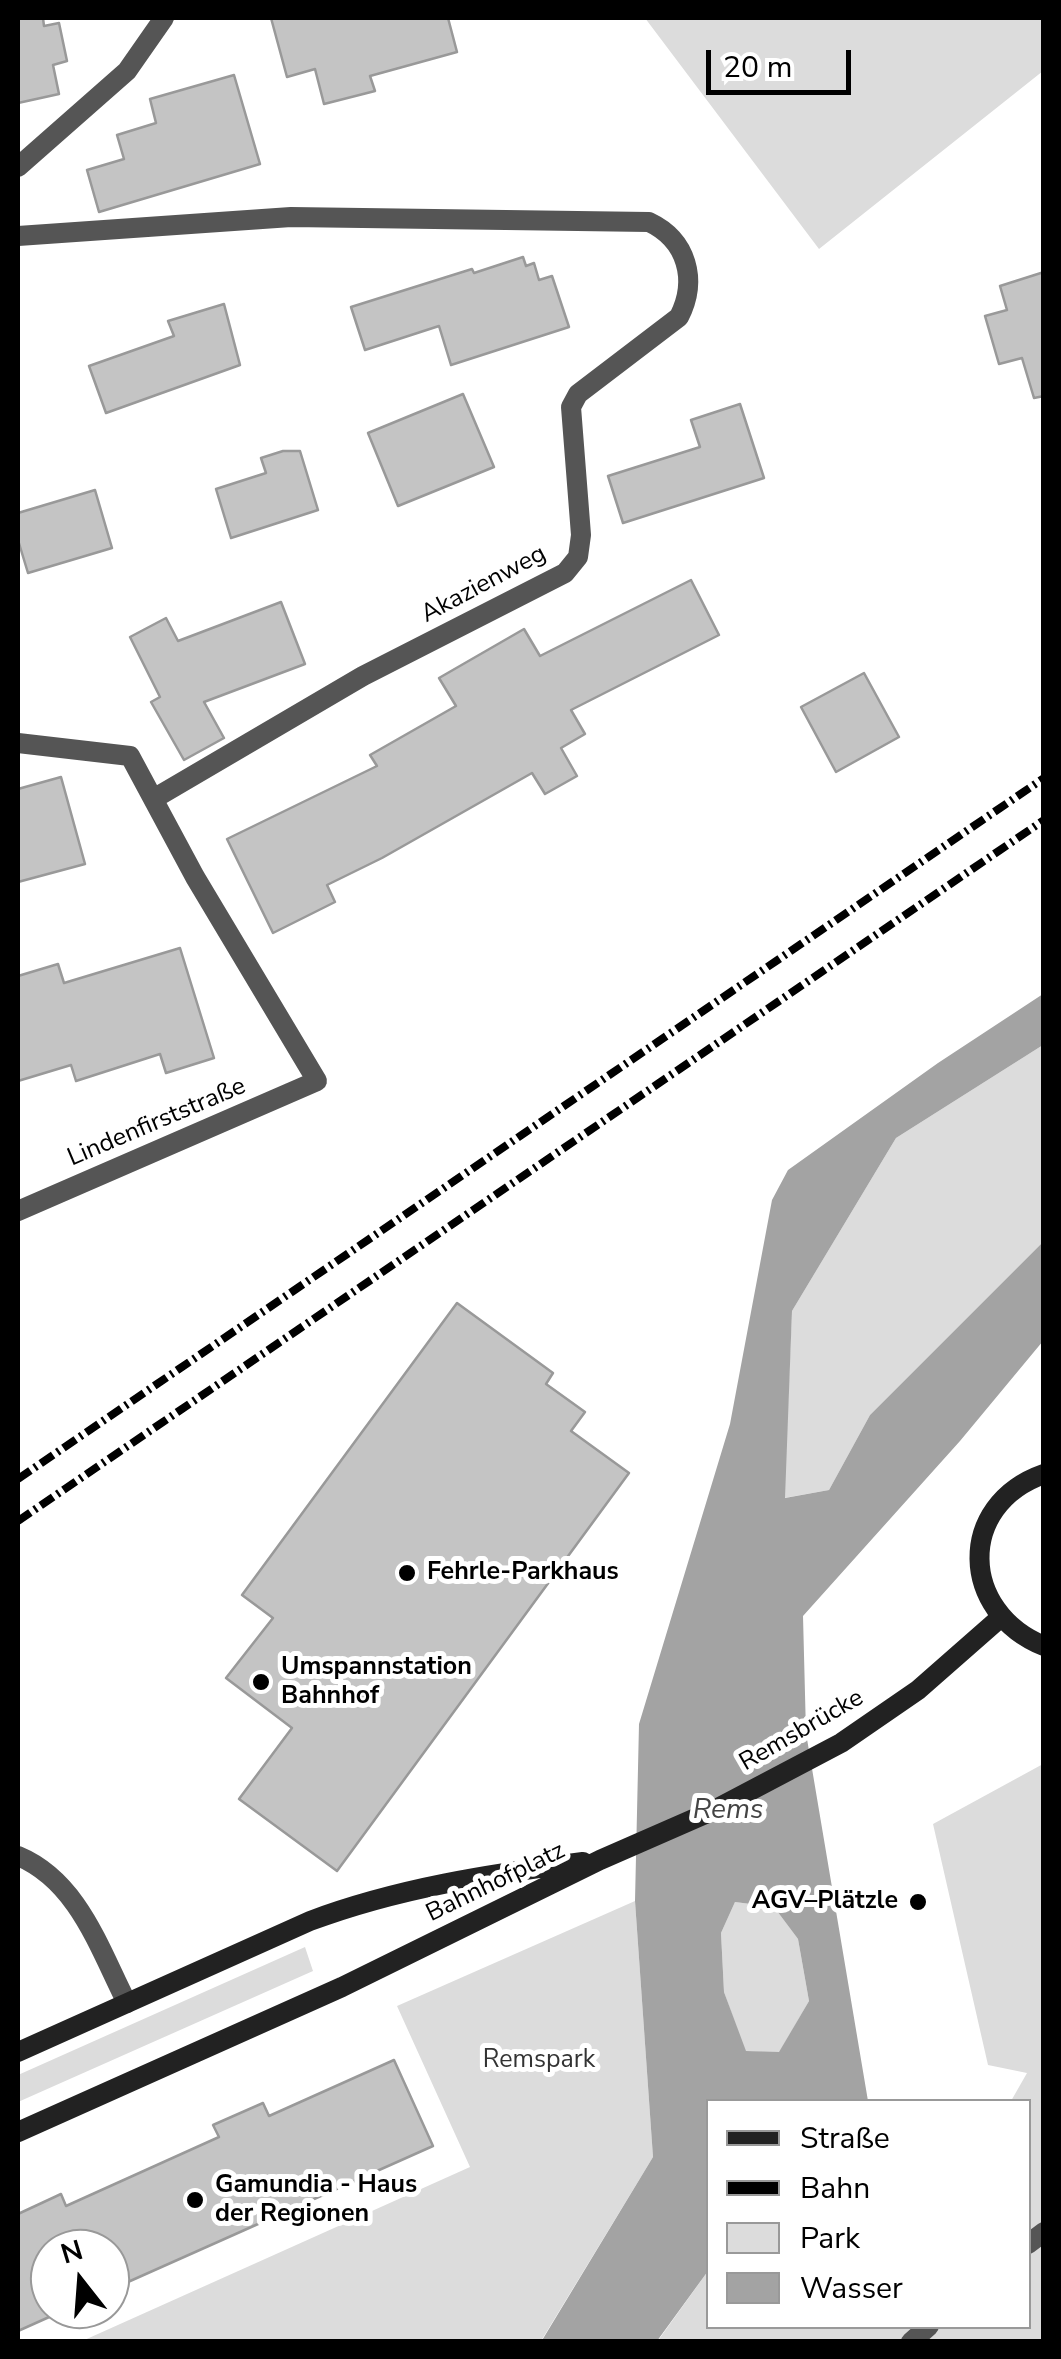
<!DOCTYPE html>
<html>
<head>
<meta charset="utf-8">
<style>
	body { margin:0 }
	#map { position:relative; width:1061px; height:2359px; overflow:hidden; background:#fff; font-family:"Nunito Sans",sans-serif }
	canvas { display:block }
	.frame { position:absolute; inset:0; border:20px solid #000; pointer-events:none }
	.legend { position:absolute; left:706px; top:2099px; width:325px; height:230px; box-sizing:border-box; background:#fff; border:2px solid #999; margin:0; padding:12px 18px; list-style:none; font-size:30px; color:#000 }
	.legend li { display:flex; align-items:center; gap:20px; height:50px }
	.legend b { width:50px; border:2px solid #999 }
	.north { position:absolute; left:30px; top:2229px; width:100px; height:100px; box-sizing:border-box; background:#fff; border:2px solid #999; border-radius:50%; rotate:343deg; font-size:28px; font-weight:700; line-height:40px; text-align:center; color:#000 }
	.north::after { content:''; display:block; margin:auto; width:35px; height:45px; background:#000; clip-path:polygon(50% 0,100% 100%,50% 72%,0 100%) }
	.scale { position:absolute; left:706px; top:50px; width:145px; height:45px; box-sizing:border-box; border:5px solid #000; border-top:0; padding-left:12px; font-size:30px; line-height:35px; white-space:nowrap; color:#000; -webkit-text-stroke:8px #fff; paint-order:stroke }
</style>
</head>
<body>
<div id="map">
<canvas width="1061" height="2359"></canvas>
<div class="frame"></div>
<ul class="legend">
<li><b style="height:12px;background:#222"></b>Straße</li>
<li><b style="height:12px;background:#000"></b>Bahn</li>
<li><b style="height:28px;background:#dcdcdc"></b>Park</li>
<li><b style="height:28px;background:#a3a3a3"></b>Wasser</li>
</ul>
<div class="north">N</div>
<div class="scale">20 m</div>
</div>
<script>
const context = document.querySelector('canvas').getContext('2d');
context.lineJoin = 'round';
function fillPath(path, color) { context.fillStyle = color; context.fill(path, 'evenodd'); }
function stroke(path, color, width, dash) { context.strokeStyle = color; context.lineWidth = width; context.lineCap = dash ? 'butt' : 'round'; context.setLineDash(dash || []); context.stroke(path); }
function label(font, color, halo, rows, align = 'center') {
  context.font = font + ' "Nunito Sans",sans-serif'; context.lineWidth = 10; context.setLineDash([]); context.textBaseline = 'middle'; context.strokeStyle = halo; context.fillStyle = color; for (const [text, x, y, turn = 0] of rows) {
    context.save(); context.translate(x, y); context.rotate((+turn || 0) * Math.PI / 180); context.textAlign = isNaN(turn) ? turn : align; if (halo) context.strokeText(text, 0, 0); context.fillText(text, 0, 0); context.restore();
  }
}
const green = new Path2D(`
	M645 18H1043V71L819 249Z
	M1043 1045V1242L870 1415 829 1490 784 1498 792 1311 896 1138Z
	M1043 1764V2341L657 2342 708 2271V2326H1028V2102L1011 2101 1027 2073 988 2065 933 1824Z
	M635 1901 653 2157 541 2341 80 2342 470 2167 397 2006Z
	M735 1902 774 1907 798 1939 809 2001 779 2053 745 2051 724 1992 721 1933Z
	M305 1947 313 1971 18 2102V2075Z`);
const water = new Path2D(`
	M1043 994V1045L896 1138 792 1311 785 1498 829 1490 870 1415 1043 1242V1341L960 1441 803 1616 806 1733 868 2101 708 2102V2271L657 2341 541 2342 653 2157 635 1901 639 1724 730 1424 772 1200 788 1170 938 1063ZM735 1902 774 1907 798 1939 809 2001 779 2052 746 2051 724 1992 721 1933Z`);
const building = new Path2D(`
	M18 18H43L44 26 59 23 67 61 53 65 59 94 18 103Z
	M271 18H448L457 52 370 76 375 91 324 104 315 69 287 77Z
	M234 75 260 164 99 212 87 170 124 159 117 135 156 123 150 99Z
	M523 257 526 266 534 263 539 280 552 276 569 327 451 365 439 326 365 350 351 307 472 269 474 273Z
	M1044 272V396L1034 398 1022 358 999 364 985 316 1007 310 1000 286Z
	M224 304 240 365 106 413 89 366 174 336 168 321Z
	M463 394 494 467 398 506 368 433Z
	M740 404 764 478 623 523 608 476 700 447 691 420Z
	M283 451H300L318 510 231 538 216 489 266 473 261 458Z
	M95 490 112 548 28 573 18 540V513Z
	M691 580 719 635 571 710 585 734 561 748 577 776 545 794 532 773 382 858 327 885 335 902 273 933 227 839 377 766 370 755 456 706 439 678 524 629 540 656Z
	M281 602 305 664 204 702 224 738 184 760 151 702 160 697 130 637 166 618 178 641Z
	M864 673 899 737 836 772 801 707Z
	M61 777 85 864 18 882V789Z
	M180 948 214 1058 166 1073 160 1054 76 1081 71 1065 18 1081V976L58 964 64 983Z
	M457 1303 553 1373 546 1384 585 1412 571 1431 629 1473 337 1871 239 1799 292 1728 226 1678 273 1618 242 1595Z
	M394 2060 433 2146 110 2290V2249H50V2309H67L18 2331V2214L61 2194 66 2206 219 2137 213 2125 263 2103 269 2116Z`);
const street = new Path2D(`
	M18 167 127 71 164 18
	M18 236 291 217 649 222C687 240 698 280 679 317L578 394 571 407 581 535 578 557 565 573 363 676 155 798
	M18 743 130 756 195 877 317 1081 18 1211
	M18 1856C78 1881 99 1948 127 2003
	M1028 2244 1044 2232
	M911 2342 929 2326`);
const secondary = new Path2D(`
	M1044 1474C956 1505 960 1612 1044 1646
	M18 2052 310 1921C398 1888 490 1874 583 1862
	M18 2132 342 1987 600 1860 712 1811 841 1743 918 1690 1000 1618`);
const rail = new Path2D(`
	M18 1479 1044 778
	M18 1521 1044 820`);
const markers = [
	[407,1573,10,"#000"],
	[261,1682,10,"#000"],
	[918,1902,10,"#000"],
	[195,2200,10,"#000"]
];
const streetNames = [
	["Akazienweg",484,585,-28],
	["Lindenfirststraße",157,1123,-23],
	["Remsbrücke",802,1731,-30],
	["Bahnhofplatz",496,1883,-26]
];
const poiNames = [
	["Fehrle-Parkhaus",427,1573],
	["Umspannstation",281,1668],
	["Bahnhof",281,1697],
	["AGV–Plätzle",898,1902,"right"],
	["Gamundia - Haus",215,2186],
	["der Regionen",215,2215]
];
const parkNames = [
	["Remspark",539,2061]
];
const waterNames = [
	["Rems",728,1811]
];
fillPath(green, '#dcdcdc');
fillPath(water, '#a3a3a3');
fillPath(building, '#c4c4c4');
stroke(building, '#999', 2.5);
stroke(street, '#555', 20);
stroke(secondary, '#222', 20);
stroke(rail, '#000', 8, [15, 5, 2.5, 5]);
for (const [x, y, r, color] of markers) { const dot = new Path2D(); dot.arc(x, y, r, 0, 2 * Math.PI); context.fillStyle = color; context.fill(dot); stroke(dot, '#fff', 4); }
label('25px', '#000', '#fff', streetNames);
label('bold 25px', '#000', '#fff', poiNames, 'left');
label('25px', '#333', '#fff', parkNames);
label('italic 28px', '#444', '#fff', waterNames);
</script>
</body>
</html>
